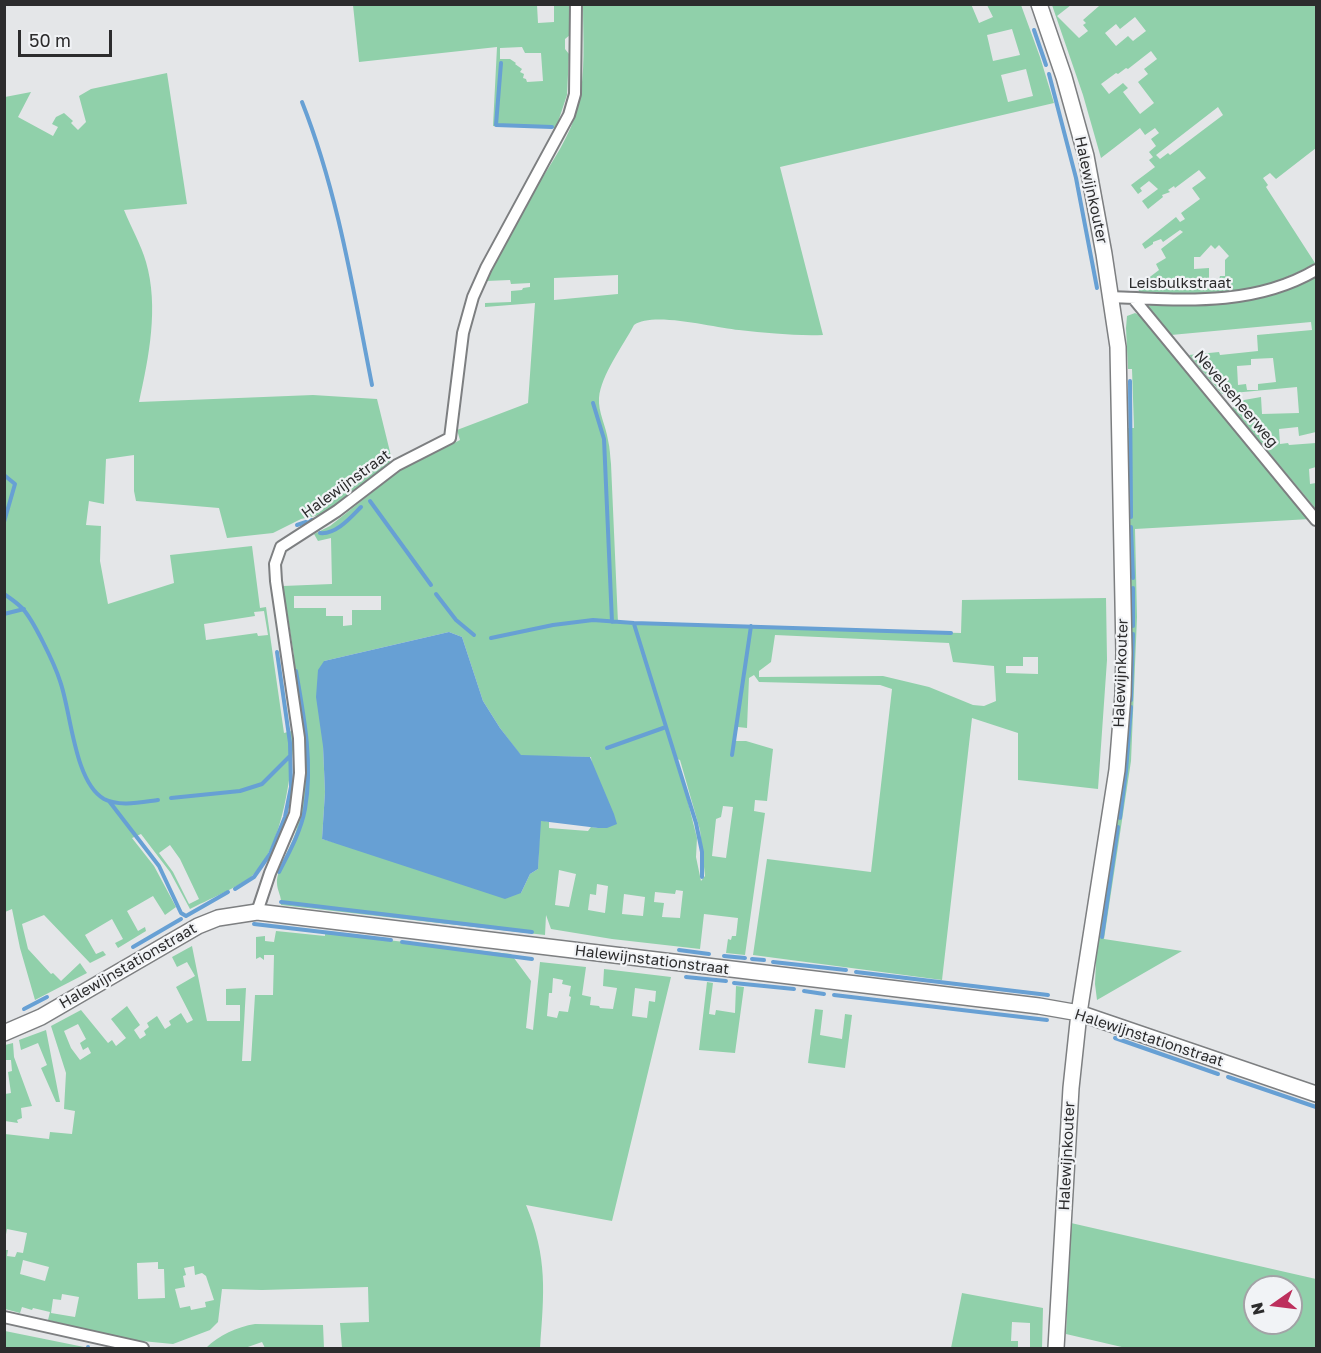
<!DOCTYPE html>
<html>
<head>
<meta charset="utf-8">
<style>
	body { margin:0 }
	#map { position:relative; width:1321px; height:1353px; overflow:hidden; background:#e4e6e8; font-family:"Golos Text",sans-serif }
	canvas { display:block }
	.frame { position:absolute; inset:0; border:6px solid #2c2c2d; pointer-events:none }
	.north { position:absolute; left:1243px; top:1275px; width:60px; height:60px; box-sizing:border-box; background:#f1f3f6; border:2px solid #a2a3a6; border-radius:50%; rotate:256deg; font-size:16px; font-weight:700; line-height:24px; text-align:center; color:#2c2c2d }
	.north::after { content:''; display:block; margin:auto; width:21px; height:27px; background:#bd2f5d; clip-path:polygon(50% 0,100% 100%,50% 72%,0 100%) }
	.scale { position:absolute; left:18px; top:30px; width:94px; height:27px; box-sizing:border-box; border:3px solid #2c2c2d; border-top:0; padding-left:8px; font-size:18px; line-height:21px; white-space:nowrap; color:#2c2c2d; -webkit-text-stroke:4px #f1f3f6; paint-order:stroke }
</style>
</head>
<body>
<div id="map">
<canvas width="1321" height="1353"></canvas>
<div class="frame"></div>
<div class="north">N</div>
<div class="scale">50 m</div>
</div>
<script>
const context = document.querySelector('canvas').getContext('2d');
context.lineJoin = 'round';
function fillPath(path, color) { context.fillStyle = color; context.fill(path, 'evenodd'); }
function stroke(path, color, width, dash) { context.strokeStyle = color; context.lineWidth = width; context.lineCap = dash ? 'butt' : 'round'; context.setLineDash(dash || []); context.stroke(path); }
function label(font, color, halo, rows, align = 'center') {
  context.font = font + ' "Golos Text",sans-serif'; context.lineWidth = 4.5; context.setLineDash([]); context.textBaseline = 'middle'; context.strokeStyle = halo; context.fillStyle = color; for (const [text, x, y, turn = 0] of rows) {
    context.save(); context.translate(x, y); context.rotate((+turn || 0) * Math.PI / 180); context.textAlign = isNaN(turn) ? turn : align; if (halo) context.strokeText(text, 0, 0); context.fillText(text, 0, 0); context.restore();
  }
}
const green = new Path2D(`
	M971 4 979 23 993 17 987 5H1021L1040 57 1054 103 780 167 823 335C795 336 767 333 739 330 715 328 653 311 634 325 623 346 601 375 599 398 598 412 606 426 608 440 610 448 610 456 611 464L618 623 961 633 962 600 1106 598 1107 660 1098 789 1018 780V733L972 718 942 980 753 955 767 859 871 872 892 689 880 685 759 682 754 675 749 678 747 728 738 727 734 741H746L773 749 767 801 755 800 754 811 765 813 745 955 726 953 728 939 731 940 732 936H736L738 918 704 914 700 949 612 939 551 929 546 915 545 935 281 905C282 896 277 891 277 883 276 869 294 843 297 827 310 771 301 716 293 660L294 656 283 586 332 584 331 538 318 541 314 534 330 526 400 470 460 440 457 430 528 403 535 303 485 307V303L511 302V291L522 290 523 288 530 287V283L511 284 510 280 486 281C500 249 518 217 536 188 552 162 571 135 578 106 586 73 583 38 583 5ZM1012 29 1020 55 993 61 987 35ZM1026 69 1033 96 1008 102 1001 75ZM618 275V294L554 300V278ZM294 596H381V610H352V625L343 626V616H326V608H294ZM449 632 462 637 483 701 500 728 521 756 591 757 598 828 591 827 588 831 549 828V822L540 820 538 869 530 874 521 893 322 839 325 792 323 746 324 661ZM775 635 949 643 953 662 994 666 996 701 984 706 973 705 929 687 883 676 759 677V671L771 662ZM1023 657H1038V674L1006 673V666H1023ZM677 759 680 760 700 830 705 876 701 881 696 857 697 838ZM723 806 733 807 726 858 712 856 716 819 721 817ZM559 870 576 874 569 907 555 905ZM597 884 608 886 605 913 588 910 590 894 596 895ZM676 890 683 891 680 918 662 917 664 903 654 902 655 892 675 894ZM624 894 645 897 643 916 622 914Z
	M353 5H537L538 23 554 22V5H570V35L565 39V49L569 54 567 95 556 128 493 126 497 47 359 62ZM522 47 525 53H541L543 81 527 82 526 79 523 78 524 74 520 72 522 69 515 64 516 63 510 59H500V48Z
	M1052 5H1071L1057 16 1079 38 1088 31 1083 25 1086 23 1083 20 1099 6V5H1316V148L1276 179 1270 173 1263 178 1268 185 1266 187 1315 263C1257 297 1205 296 1139 292L1138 286 1159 270 1156 264 1166 258 1161 249 1183 232 1180 230 1163 242 1161 239 1153 242V244L1145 249 1142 244 1176 217 1180 222 1185 219 1181 213 1200 199 1192 188 1206 178 1199 170 1175 188 1174 186 1168 190 1170 192 1162 195 1163 197 1148 209 1142 201 1158 189 1149 181 1140 188 1142 191 1138 194 1131 185 1155 167 1149 160 1153 157 1149 152 1156 146 1151 139 1159 133 1155 128 1145 135 1140 128 1101 158 1083 95ZM1135 17 1146 31 1133 41 1128 36 1116 46 1105 33 1116 24 1120 29ZM1151 51 1157 59 1144 69 1148 74 1138 82 1154 103 1140 114 1123 92 1128 88 1123 83 1109 94 1101 84 1116 73 1118 74 1126 68 1128 69ZM1218 107 1223 115 1170 155 1168 153 1160 159 1156 155ZM1211 245 1215 249 1219 245 1229 256 1225 260V276H1220L1219 280H1209V268L1194 269V257H1200Z
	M167 73 187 204 124 210C131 227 141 245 146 262 159 307 149 357 139 402L313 395 377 399 391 456 389 465 329 513 301 519 273 533 227 538 219 508 136 501 134 491V455L106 459 104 504 89 501 86 525 101 526 100 561 108 604 174 583 170 555 252 546 260 608 266 607 284 733 295 730C291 771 284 846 252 876 241 886 205 901 190 909L170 872 141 834 132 838 154 866 176 907 165 915 153 896 127 911 138 931 145 927 146 931 118 948 115 943 123 939 112 919 85 935 96 954 103 951 106 955 90 963 44 915 22 924 28 949 51 974 53 973 61 981 80 963 87 973 35 1000 20 948 12 909 5 912V97L31 92 18 117 53 136 58 127 52 124 56 117 64 113 73 121 71 123 78 130 86 122 79 96 91 89ZM264 611 268 635 258 636 257 633 206 640 204 624 255 616 254 612ZM170 845 180 859 199 899 189 904 173 872 159 853Z
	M1316 275V432L1299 436 1298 427 1279 429 1280 444 1288 443 1289 445 1316 443V467L1309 469 1310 484 1316 483V509L1232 408 1244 400 1261 397 1262 414 1299 413 1297 387 1222 394 1189 355 1219 352 1220 355 1258 351 1257 335 1312 330 1311 322 1171 335 1148 307 1153 303C1210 302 1266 304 1316 275ZM1273 358 1276 382 1258 384V390H1247L1246 384 1238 385 1237 366 1251 365V359Z
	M1135 313 1143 317 1310 519 1135 529 1137 617 1131 761 1104 939 1182 951 1097 1000 1095 984 1097 938 1120 780 1126 428H1134L1132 369H1128L1126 328 1127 316Z
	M276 931 325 936V933L511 954 531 981 526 1028 533 1030 540 962 586 967 582 995 591 997 590 1005 599 1006 600 1008 613 1009 617 988 603 986 604 969 671 977 612 1221 526 1205C548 1258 544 1293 540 1348H342L340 1323 369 1322 368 1287 262 1290 222 1289 218 1322 210 1330 173 1344 131 1340 48 1320 50 1312 33 1308 32 1310 22 1307 20 1313 5 1309V1250H8L7 1256 15 1257 17 1252 23 1253 27 1233 7 1229 5 1240V1134L49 1139 50 1132 72 1134 75 1111 64 1109 66 1073 51 1026 81 1010 108 1043 112 1040 116 1046 126 1038 111 1019 127 1006 140 1025 134 1030 140 1039 146 1035 144 1031 149 1027 147 1023 157 1016 165 1029 171 1025 169 1021 181 1013 187 1023 193 1020 176 987 195 976 187 962 177 967 172 957 192 946 207 1021H240V1005H226V989L246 988 242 1061H251L255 995H273L274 955H264V960L260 957 256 959V937L265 936V941L274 942ZM553 978 563 980 562 984 571 986 569 996 571 997 568 1012 559 1011 557 1018 547 1016 549 993H552ZM635 988 656 991 655 1002 649 1001 647 1018 632 1016ZM78 1024 86 1039 80 1043 83 1050 88 1047 91 1053 80 1060 71 1048 64 1031ZM23 1260 49 1267 45 1281 20 1274ZM158 1262V1269H164L165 1298 138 1299 137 1263ZM194 1266 195 1275 202 1273 206 1276 214 1300 205 1302 206 1307 191 1310 190 1306 180 1308 175 1289 185 1287 183 1276 186 1275 184 1268ZM62 1294 79 1297 75 1317 51 1313 53 1299 61 1300Z
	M707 982 713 983 709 1014 715 1015 716 1010 735 1013 736 986 744 987 735 1053 699 1050Z
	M815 1009 823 1010 820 1035 842 1039 845 1014 852 1015 845 1068 808 1063Z
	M46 1030 60 1102H56L41 1068 47 1065 38 1043 21 1050 19 1040Z
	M13 1043 14 1057 32 1106 21 1108 22 1118 17 1120 18 1123 5 1121V1094L11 1093 8 1072 12 1071 11 1060H5V1045Z
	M1071 1223 1316 1279V1348H1126L1066 1334ZM1255 1287H1291V1323H1255Z
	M962 1293 1043 1308 1042 1348H1030V1323L1012 1322 1011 1341H1018V1348H951Z
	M255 1324 323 1325 324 1348H265L262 1342 245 1348H206C219 1335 237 1327 255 1324Z
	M5 1331 84 1347V1348H5Z`);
const water = new Path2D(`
	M449 632 462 637 483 701 500 728 521 755 590 757 614 814 617 824 607 828H598L541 821 538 869 530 874 521 893 505 899 322 839 325 792 323 746 316 697 318 670 324 661Z`);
const stream = new Path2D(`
	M1034 30 1046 65
	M501 63 496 125 552 127
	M1049 74 1076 178 1097 288
	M302 102C338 193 353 289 372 385
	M1130 381 1131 517
	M593 403 604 439 612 622
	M4 475 15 484 4 522
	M370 501 431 585
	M297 525 312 520 314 523
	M1131 527 1133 578
	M320 533C336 535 351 517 361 507
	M4 594C10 598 17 603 22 608 33 619 55 665 60 681 71 711 74 782 104 799 119 807 142 802 158 800
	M436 594 456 620 474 635
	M4 614 24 609
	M634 624 696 823 702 852V877
	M1133 626V588
	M491 638 553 625 593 620 634 623 951 633
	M1131 700 1133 634
	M607 748 666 727
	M732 755 751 626
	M171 798 240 791 262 784 290 756
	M109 801 159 866 181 913 186 916 228 892
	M1120 818 1126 771 1131 707
	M279 872C289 853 301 831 305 809 313 763 304 716 296 671
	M235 889 254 877 270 854 285 817 291 787 290 743 277 652
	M281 902 532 932
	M254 924 391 940
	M1102 937 1118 827
	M402 942 532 959
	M133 947 181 919
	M679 950 709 954
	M724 956 745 958
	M752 959 764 960
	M773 962 846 970
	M856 972 1048 995
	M686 977 726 981
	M734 983 794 989
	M804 991 824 994
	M834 995 1047 1020
	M24 1009 47 997
	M1115 1038 1218 1074
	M1228 1077 1316 1107
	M88 1348V1347`);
const street = new Path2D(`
	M1110 297C1182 300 1253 307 1316 270
	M1133 298 1316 520
	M257 912 270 873 295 814 300 773 299 738 276 581 275 564 281 547 337 511 397 465 450 438 463 333 473 297 486 268 569 115 575 94 576 4
	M4 1317 143 1348`);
const secondary = new Path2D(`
	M1039 4 1064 77 1086 156 1104 254 1118 347 1124 653 1123 695 1117 770 1079 1013 1071 1088 1056 1348
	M4 1033 41 1017 198 926 218 918 257 912 1039 1006 1079 1013 1316 1094`);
const streetNames = [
	["Halewijnkouter",1091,190,78],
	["Leisbulkstraat",1180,283],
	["Nevelseheerweg",1236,399,50],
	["Halewijnstraat",346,484,-36],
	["Halewijnkouter",1121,673,-88],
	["Halewijnstationstraat",652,960,7],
	["Halewijnstationstraat",128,966,-30],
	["Halewijnstationstraat",1149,1038,18],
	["Halewijnkouter",1067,1156,-87]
];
fillPath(green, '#90d0aa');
fillPath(water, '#67a0d4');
stroke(stream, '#67a0d4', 4);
stroke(street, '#7d7f81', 14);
stroke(secondary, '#7d7f81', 18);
stroke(street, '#fff', 10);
stroke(secondary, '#fff', 15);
label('15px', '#2c2c2d', '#f1f3f6', streetNames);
</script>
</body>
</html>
